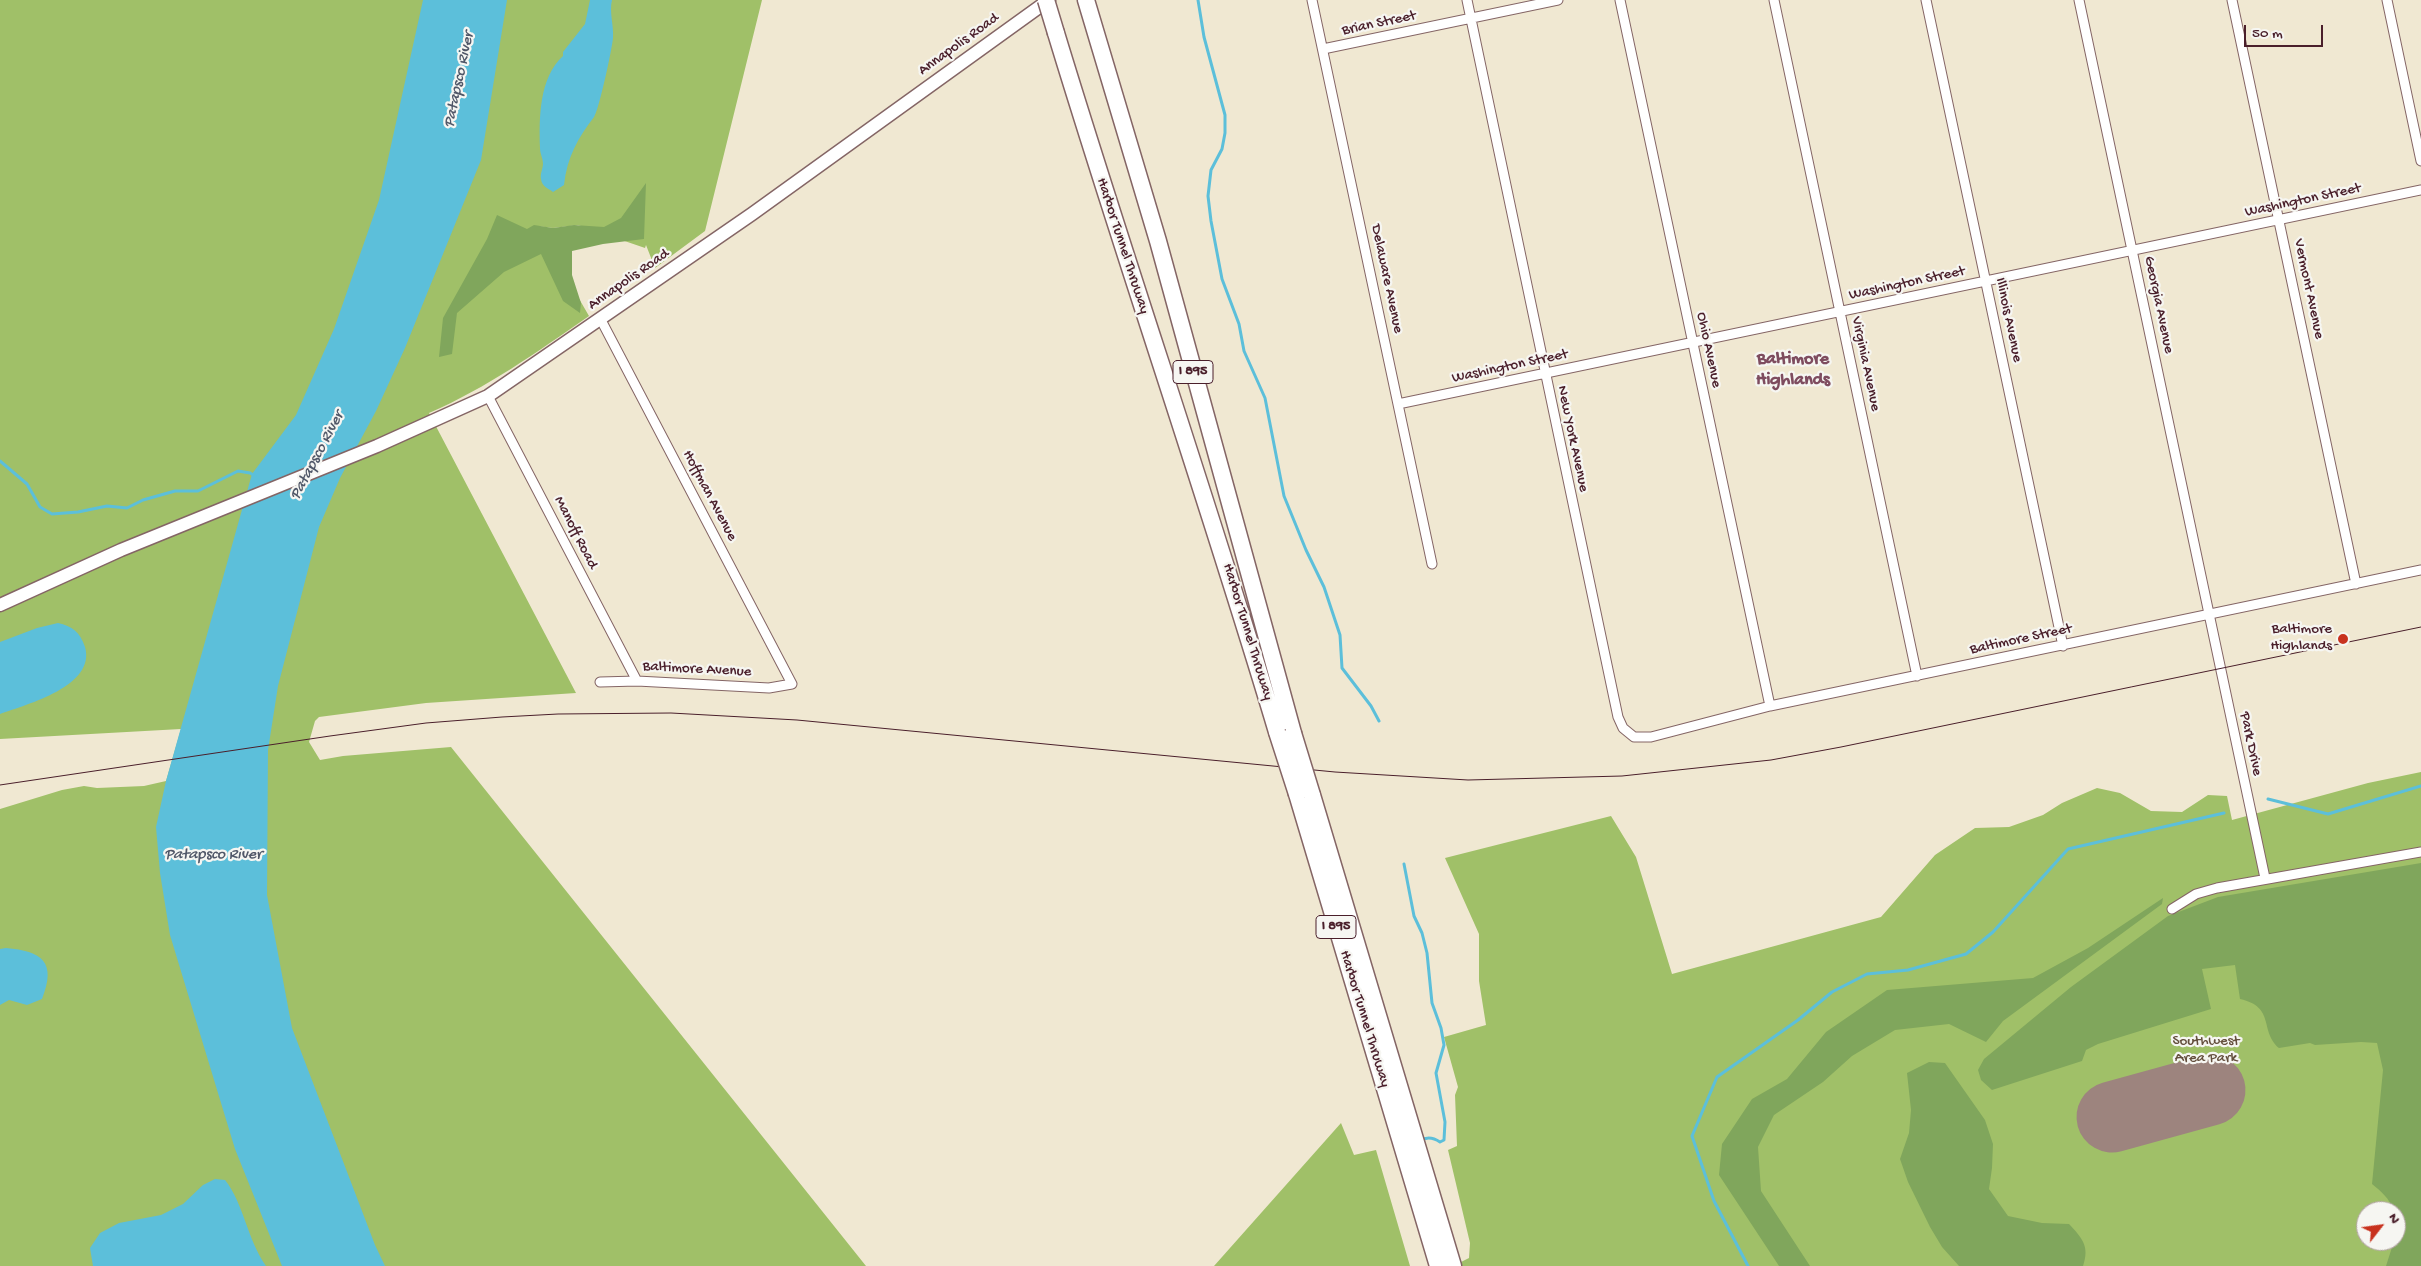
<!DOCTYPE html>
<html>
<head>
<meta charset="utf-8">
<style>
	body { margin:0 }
	#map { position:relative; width:2421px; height:1266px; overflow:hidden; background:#f0e8d2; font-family:"Gochi Hand",sans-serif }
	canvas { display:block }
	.north { position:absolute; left:2356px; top:1201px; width:50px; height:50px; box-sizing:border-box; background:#f6f6f2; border:1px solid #b1a0a2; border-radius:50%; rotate:60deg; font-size:14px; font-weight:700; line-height:20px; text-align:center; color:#4a1f2b }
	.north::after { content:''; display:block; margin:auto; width:18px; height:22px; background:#c8321e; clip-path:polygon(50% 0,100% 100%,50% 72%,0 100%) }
	.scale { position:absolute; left:2244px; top:25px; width:79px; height:22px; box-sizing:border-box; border:2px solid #4a1f2b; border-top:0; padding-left:6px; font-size:15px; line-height:18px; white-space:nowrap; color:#4a1f2b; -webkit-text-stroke:4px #f6f6f2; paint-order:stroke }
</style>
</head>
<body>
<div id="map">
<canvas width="2421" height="1266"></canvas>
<div class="north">N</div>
<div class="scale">50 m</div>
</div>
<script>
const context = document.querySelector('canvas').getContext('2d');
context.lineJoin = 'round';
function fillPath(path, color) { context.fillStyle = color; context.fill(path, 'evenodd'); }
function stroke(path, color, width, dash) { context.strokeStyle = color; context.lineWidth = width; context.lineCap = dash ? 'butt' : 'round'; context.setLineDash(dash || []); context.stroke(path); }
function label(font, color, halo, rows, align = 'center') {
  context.font = font + ' "Gochi Hand",sans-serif'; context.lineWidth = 4.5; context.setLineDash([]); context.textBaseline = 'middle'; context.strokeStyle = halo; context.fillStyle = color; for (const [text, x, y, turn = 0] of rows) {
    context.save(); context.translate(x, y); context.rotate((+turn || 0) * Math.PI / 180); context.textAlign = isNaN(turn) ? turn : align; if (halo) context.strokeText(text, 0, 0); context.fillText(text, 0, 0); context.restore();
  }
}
const green = new Path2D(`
	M0 0H762L705 231 655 268 646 245 645 248 578 225 553 228 537 226 589 316C537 352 487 388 429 413L576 693 426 703 319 717 315 721 309 742 320 760 343 756 451 747 866 1266H0V809L62 790 84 786 97 788 144 786 166 781 181 729 0 739Z
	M2421 772V1266H1453L1469 1258 1470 1243 1448 1150 1457 1146 1455 1095 1458 1087 1444 1037 1486 1025 1479 981V934L1445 858 1611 816 1636 857 1672 974 1881 917 1935 855 1975 828 2009 827 2043 815 2062 803 2097 788 2120 793 2151 811 2182 812 2208 795 2227 796 2232 820 2368 783ZM2366 1211H2396V1241H2366Z
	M1341 1123 1354 1155 1376 1150 1410 1266H1214Z`);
const forest = new Path2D(`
	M646 183 644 239 603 244 572 251V275L581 303 580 313 563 301 541 254 504 272 457 313 452 354 439 357 443 318 487 239 497 215 527 229 534 225 553 228 574 225 604 227 621 218Z
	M2421 863V1266H2386L2394 1241H2396L2399 1227 2396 1211H2394C2389 1198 2382 1192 2372 1184L2383 1070 2377 1043 2361 1042 2315 1045 2310 1043 2279 1048C2259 1031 2276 1007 2240 999L2235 965 2202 969 2211 1009 2098 1044 2086 1050 2082 1061 1992 1090 1981 1080 1978 1070 1984 1059 2071 987 2168 916 2218 897Z
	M2163 898 2162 904 2003 1021 1986 1042 1949 1024 1895 1030 1852 1056 1823 1082 1774 1115 1758 1147 1761 1191 1810 1266H1779L1719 1175 1722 1144 1752 1099 1787 1079 1826 1032 1887 990 2033 978 2088 948Z
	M1929 1062 1945 1063 1985 1120 1993 1144 1992 1168 1989 1189 2008 1216 2042 1223 2069 1224C2082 1238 2090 1246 2083 1266H1959L1942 1247 1930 1227 1908 1182 1900 1159 1909 1133 1911 1110 1907 1073Z`);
const water = new Path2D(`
	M423 0H507L481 160 405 348 376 411 340 478 319 527 278 686 268 750 267 895 292 1028 375 1245 385 1266H282L235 1149 170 935 160 873 156 827 166 781 252 474 296 415 334 329 379 200Z
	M590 0H612C609 12 614 26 613 38 612 49 599 110 594 117 578 138 567 157 564 185L553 192C548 188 542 187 541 179 540 174 543 168 543 164 543 158 540 154 540 148 539 118 539 78 563 56V52L585 24Z
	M58 623C72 626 80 632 85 647 96 686 28 704 0 714V642L37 628Z
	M6 948C42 951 57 962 42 999L27 1005 9 1000 0 1005V949Z
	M215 1179 225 1180C244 1204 247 1239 266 1266H93L90 1248 100 1233 119 1223 161 1215 183 1204 203 1185Z`);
const stream = new Path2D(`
	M1198 0 1204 37 1225 115V133L1222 149 1211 170 1208 196 1211 221 1222 279 1239 324 1244 351 1265 398 1284 496 1306 550 1324 587 1340 635 1342 668 1371 706 1379 721
	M0 461 27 484 40 507 52 514 78 512 107 506 127 508 143 500 175 491H198L238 471 250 473 255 476
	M2268 799 2328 814 2421 786
	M1404 864 1414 916 1422 933 1427 953 1432 1003 1441 1028 1444 1045 1436 1073 1445 1122 1444 1140 1440 1142C1434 1138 1427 1136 1420 1141
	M1748 1266 1714 1201 1692 1136 1717 1077 1798 1020 1832 992 1867 974 1908 970 1966 954 1993 932 2068 849 2224 813`);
const runway = new Path2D(`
	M2112 1117 2210 1090`);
const minor = new Path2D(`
	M1312 0 1432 564
	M1467 0 1618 717 1623 728 1634 737H1651L1770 706 2421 570
	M1620 0 1770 706
	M1774 0 1917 676
	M1926 0 2063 646
	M2079 0 2265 878
	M2232 0 2356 584
	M2387 0 2421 161
	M1323 49 1558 0
	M488 396 637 681
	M1398 404 2421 190
	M600 682 637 681 769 688 792 684 601 320
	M2172 909 2196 894 2217 888 2421 852`);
const secondary = new Path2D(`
	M0 605 121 550 377 446 488 396 752 214 1049 0`);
const motorway = new Path2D(`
	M1086 0 1158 241 1293 733
	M1056 33C1127 267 1207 497 1277 732
	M1297 794 1438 1266
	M1312 795 1453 1266`);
const tram = new Path2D(`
	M0 785 330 736 426 723 502 717 558 714 671 713 797 720 1335 772 1468 780 1622 776 1771 760 1841 747 2421 627`);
const motorwayBridge = new Path2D(`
	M1046 0 1056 33
	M1277 732 1297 794
	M1293 733 1312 795`);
const markers = [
	[2343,639,6,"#c8321e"]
];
const shields = [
	[1193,372,40],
	[1336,927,40]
];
const shieldNames = [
	["I 895",1193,372],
	["I 895",1336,927]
];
const streetNames = [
	["Brian Street",1379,24,-12],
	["Annapolis Road",959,45,-36],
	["Washington Street",2303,201,-12],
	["Harbor Tunnel Thruway",1122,246,72],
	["Delaware Avenue",1386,279,78],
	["Annapolis Road",629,280,-35],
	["Washington Street",1907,284,-12],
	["Vermont Avenue",2308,289,78],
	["Georgia Avenue",2158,305,78],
	["Illinois Avenue",2008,320,78],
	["Ohio Avenue",1708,350,78],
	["Virginia Avenue",1865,364,78],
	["Washington Street",1510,367,-12],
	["New York Avenue",1572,439,78],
	["Hoffman Avenue",709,496,62],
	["Manoff Road",575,533,63],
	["Harbor Tunnel Thruway",1247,632,73],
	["Baltimore Street",2021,640,-12],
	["Baltimore Avenue",697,670,3],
	["Park Drive",2250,744,78],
	["Harbor Tunnel Thruway",1364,1019,73]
];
const poiNames = [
	["Baltimore",2332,630],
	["Highlands",2332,647]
];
const parkNames = [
	["Southwest",2206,1042],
	["Area Park",2206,1059]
];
const waterNames = [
	["Patapsco River",460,80,-78],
	["Patapsco River",318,456,-62],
	["Patapsco River",213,856]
];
const quarterNames = [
	["Baltimore",1793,360],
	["Highlands",1793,381]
];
fillPath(green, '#a0c068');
fillPath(forest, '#80a65c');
fillPath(water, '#5cbfda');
stroke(stream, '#5cbfda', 3);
stroke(runway, '#9d847e', 71);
stroke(minor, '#846565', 11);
stroke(secondary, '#846565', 15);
stroke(motorway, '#846565', 19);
stroke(minor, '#fff', 9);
stroke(secondary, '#fff', 12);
stroke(motorway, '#fff', 16);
stroke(tram, '#4a1f2b', 1);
stroke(motorwayBridge, '#846565', 19, []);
stroke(motorwayBridge, '#fff', 16);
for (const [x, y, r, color] of markers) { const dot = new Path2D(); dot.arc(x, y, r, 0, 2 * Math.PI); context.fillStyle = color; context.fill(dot); stroke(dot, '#f6f6f2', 2); }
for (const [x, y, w] of shields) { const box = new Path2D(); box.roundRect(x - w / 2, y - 11.5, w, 23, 4); context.fillStyle = '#f6f6f2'; context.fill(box); stroke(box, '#4a1f2b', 1); }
label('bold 14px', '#4a1f2b', null, shieldNames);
label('15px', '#4a1f2b', '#f6f6f2', streetNames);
label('15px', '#4a1f2b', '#f6f6f2', poiNames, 'right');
label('15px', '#644f3d', '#f6f6f2', parkNames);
label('italic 16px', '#505768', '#f6f6f2', waterNames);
label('bold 18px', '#7e4c5f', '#f6f6f2', quarterNames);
</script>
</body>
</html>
